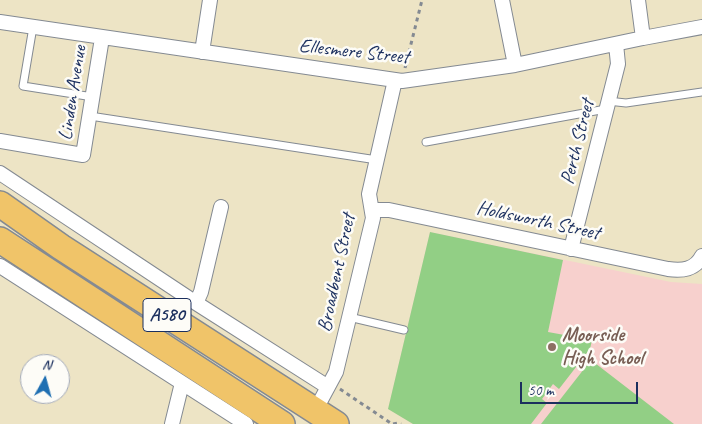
<!DOCTYPE html>
<html>
<head>
<meta charset="utf-8">
<style>
	body { margin:0 }
	#map { position:relative; width:702px; height:424px; overflow:hidden; background:#ede4c5; font-family:Caveat,sans-serif }
	canvas { display:block }
	.north { position:absolute; left:20px; top:354px; width:50px; height:50px; box-sizing:border-box; background:#fdfcf7; border:1px solid #a3aaba; border-radius:50%; rotate:7deg; font-size:14px; font-weight:700; line-height:20px; text-align:center; color:#1b2f5e }
	.north::after { content:''; display:block; margin:auto; width:18px; height:22px; background:#1f6fb2; clip-path:polygon(50% 0,100% 100%,50% 72%,0 100%) }
	.scale { position:absolute; left:520px; top:382px; width:118px; height:22px; box-sizing:border-box; border:2px solid #1b2f5e; border-top:0; padding-left:6px; font-size:15px; line-height:18px; white-space:nowrap; color:#1b2f5e; -webkit-text-stroke:4px #fdfcf7; paint-order:stroke }
</style>
</head>
<body>
<div id="map">
<canvas width="702" height="424"></canvas>
<div class="north">N</div>
<div class="scale">50 m</div>
</div>
<script>
const context = document.querySelector('canvas').getContext('2d');
context.lineJoin = 'round';
function fillPath(path, color) { context.fillStyle = color; context.fill(path, 'evenodd'); }
function stroke(path, color, width, dash) { context.strokeStyle = color; context.lineWidth = width; context.lineCap = dash ? 'butt' : 'round'; context.setLineDash(dash || []); context.stroke(path); }
function label(font, color, halo, rows, align = 'center') {
  context.font = font + ' Caveat,sans-serif'; context.lineWidth = 5; context.setLineDash([]); context.textBaseline = 'middle'; context.strokeStyle = halo; context.fillStyle = color; for (const [text, x, y, turn = 0] of rows) {
    context.save(); context.translate(x, y); context.rotate((+turn || 0) * Math.PI / 180); context.textAlign = isNaN(turn) ? turn : align; if (halo) context.strokeText(text, 0, 0); context.fillText(text, 0, 0); context.restore();
  }
}
const built = new Path2D(`
	M430 232 671 282 702 284V424H413L388 409Z`);
const green = new Path2D(`
	M430 232 563 260 548 332 592 340 590 349 559 389 553 384 542 399 547 403 531 424H413L388 409Z
	M591 360 674 424H541Z`);
const path = new Path2D(`
	M405 68 422 0
	M340 389 392 424
	M393 424 399 423 401 424`);
const lane = new Path2D(`
	M33 27 23 86 93 97
	M608 101 626 103 702 92
	M90 116 377 160
	M426 142 606 109
	M349 317 404 330`);
const street = new Path2D(`
	M502 0 515 65
	M638 0 643 38
	M0 22 402 81 515 65 643 38 702 27
	M202 52 210 0
	M0 141 83 155 102 38
	M0 173 196 303 328 387
	M372 210H389L668 269C682 271 695 270 702 256
	M571 249 618 64 616 44
	M0 266 246 424
	M196 303 201 292 221 207
	M315 411 336 372 373 218 369 194 395 80
	M172 424 182 383`);
const highway = new Path2D(`
	M0 204 61 247 336 424
	M0 240 282 424`);
const markers = [
	[552,347,5,"#8d6e63"]
];
const shields = [
	[167,315,48]
];
const shieldNames = [
	["A580",167,315]
];
const streetNames = [
	["Ellesmere Street",354,52,6],
	["Linden Avenue",73,93,-81],
	["Perth Street",578,142,-76],
	["Holdsworth Street",538,221,12],
	["Broadbent Street",337,273,-78]
];
const educationNames = [
	["Moorside",562,336],
	["High School",562,359]
];
fillPath(built, '#f7d0cd');
fillPath(green, '#92cf85');
stroke(lane, '#848a92', 9);
stroke(street, '#848a92', 16);
stroke(highway, '#848a92', 28);
stroke(path, '#848a92', 3, [4, 4]);
stroke(lane, '#fff', 7);
stroke(street, '#fff', 14);
stroke(highway, '#f0c469', 25);
for (const [x, y, r, color] of markers) { const dot = new Path2D(); dot.arc(x, y, r, 0, 2 * Math.PI); context.fillStyle = color; context.fill(dot); stroke(dot, '#fdfcf7', 2); }
for (const [x, y, w] of shields) { const box = new Path2D(); box.roundRect(x - w / 2, y - 16.5, w, 33, 4); context.fillStyle = '#fdfcf7'; context.fill(box); stroke(box, '#1b2f5e', 1); }
label('bold 19px', '#1b2f5e', null, shieldNames);
label('20px', '#1b2f5e', '#fdfcf7', streetNames);
label('bold 20px', '#785e54', '#fdfcf7', educationNames, 'left');
</script>
</body>
</html>
